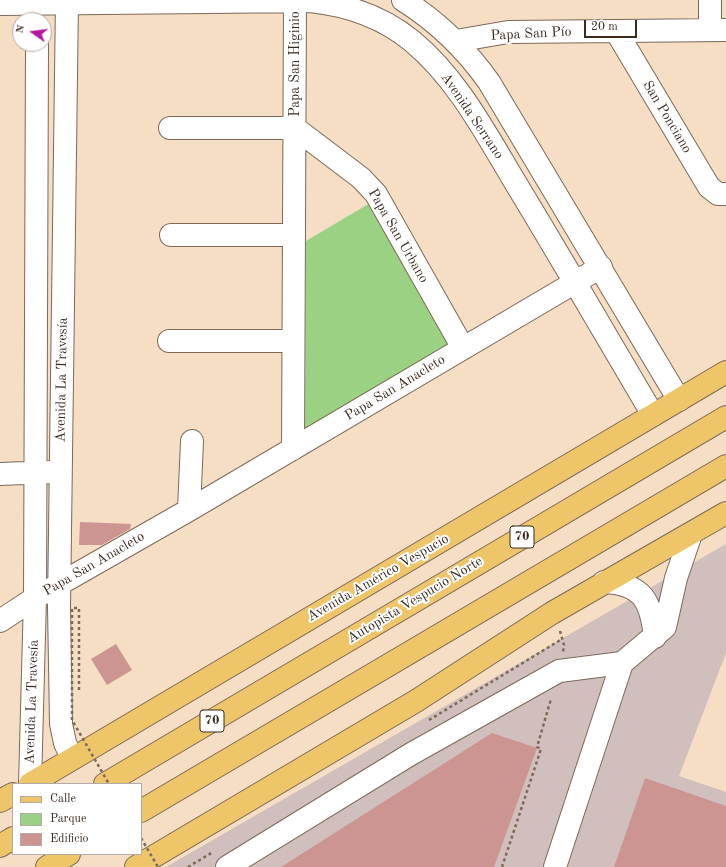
<!DOCTYPE html>
<html>
<head>
<meta charset="utf-8">
<style>
	body { margin:0 }
	#map { position:relative; width:726px; height:867px; overflow:hidden; background:#f5dec4; font-family:"Old Standard TT",serif }
	canvas { display:block }
	.legend { position:absolute; left:12px; top:783px; width:130px; height:72px; box-sizing:border-box; background:#fff; border:1px solid #b1aaa5; margin:0; padding:5px 7px; list-style:none; font-size:12px; color:#3b2a1e }
	.legend li { display:flex; align-items:center; gap:8px; height:20px }
	.legend b { width:20px; border:1px solid #b1aaa5 }
	.north { position:absolute; left:12px; top:12px; width:40px; height:40px; box-sizing:border-box; background:#fff; border:1px solid #b1aaa5; border-radius:50%; rotate:284deg; font-size:11px; font-weight:700; line-height:16px; text-align:center; color:#3b2a1e }
	.north::after { content:''; display:block; margin:auto; width:14px; height:18px; background:#b5179e; clip-path:polygon(50% 0,100% 100%,50% 72%,0 100%) }
	.scale { position:absolute; left:584px; top:20px; width:53px; height:18px; box-sizing:border-box; border:2px solid #3b2a1e; border-top:0; padding-left:5px; font-size:12px; line-height:14px; white-space:nowrap; color:#3b2a1e; -webkit-text-stroke:3px #fff; paint-order:stroke }
</style>
</head>
<body>
<div id="map">
<canvas width="726" height="867"></canvas>
<ul class="legend">
<li><b style="height:5px;background:#eec569"></b>Calle</li>
<li><b style="height:11px;background:#9bd182"></b>Parque</li>
<li><b style="height:11px;background:#cc9592"></b>Edificio</li>
</ul>
<div class="north">N</div>
<div class="scale">20 m</div>
</div>
<script>
const context = document.querySelector('canvas').getContext('2d');
context.lineJoin = 'round';
function fillPath(path, color) { context.fillStyle = color; context.fill(path, 'evenodd'); }
function stroke(path, color, width, dash) { context.strokeStyle = color; context.lineWidth = width; context.lineCap = dash ? 'butt' : 'round'; context.setLineDash(dash || []); context.stroke(path); }
function label(font, color, halo, rows, align = 'center') {
  context.font = font + ' "Old Standard TT",serif'; context.lineWidth = 4; context.setLineDash([]); context.textBaseline = 'middle'; context.strokeStyle = halo; context.fillStyle = color; for (const [text, x, y, turn = 0] of rows) {
    context.save(); context.translate(x, y); context.rotate((+turn || 0) * Math.PI / 180); context.textAlign = isNaN(turn) ? turn : align; if (halo) context.strokeText(text, 0, 0); context.fillText(text, 0, 0); context.restore();
  }
}
const industrial = new Path2D(`
	M726 544V653L679 776 726 792V867H166Z`);
const green = new Path2D(`
	M370 203 449 345 305 430 306 241Z`);
const building = new Path2D(`
	M80 522 131 524 130 529 102 545H79Z
	M116 644 132 670 107 685 91 659Z
	M492 733 537 748 494 867H281Z
	M645 778 726 806V867H614Z`);
const path = new Path2D(`
	M560 631 564 645 563 652
	M429 720 562 639
	M188 867 213 852
	M502 867 541 749 537 747 551 699`);
const minor = new Path2D(`
	M67 0 59 607 61 724 65 743 72 758
	M403 0C438 22 465 48 489 82L679 400
	M0 4 310 1C348 5 383 17 412 41 459 80 487 136 518 187 564 263 608 339 653 415
	M710 30V0
	M616 31 709 187 718 194H726
	M456 41 508 32 726 30
	M170 128H295L361 178 376 194 463 348
	M171 235H294
	M169 341H293
	M293 449 295 1
	M0 474 50 472
	M189 510 192 441
	M604 582C643 584 651 601 655 637
	M0 621 35 598 189 510 601 267
	M30 784 35 598 37 44
	M227 867 411 754 559 671 622 663
	M555 867 622 663 665 627 676 578 691 534`);
const major = new Path2D(`
	M30 784 726 372
	M0 801 13 794
	M136 867 416 701 552 613 726 513`);
const highway = new Path2D(`
	M105 784 726 417
	M141 811 726 466
	M0 846 13 838
	M47 867 69 854`);
const pathBridge = new Path2D(`
	M79 690V608H72V720L109 784
	M141 838 158 867`);
const shields = [
	[522,537,24],
	[212,721,24]
];
const shieldNames = [
	["70",522,537],
	["70",212,721]
];
const streetNames = [
	["Papa San Pío",531,34,-3],
	["Papa San Higinio",295,64,-90],
	["Avenida Serrano",472,116,56],
	["San Ponciano",667,117,59],
	["Papa San Urbano",398,236,60],
	["Avenida La Travesía",62,380,-89],
	["Papa San Anacleto",395,388,-31],
	["Papa San Anacleto",94,564,-30],
	["Avenida Américo Vespucio",378,578,-30],
	["Autopista Vespucio Norte",415,600,-31],
	["Avenida La Travesía",32,702,-88]
];
fillPath(industrial, '#d1bfbd');
fillPath(green, '#9bd182');
fillPath(building, '#cc9592');
stroke(minor, '#7c6958', 24);
stroke(major, '#7c6958', 24);
stroke(highway, '#7c6958', 24);
stroke(path, '#7c6958', 2.5, [3, 3]);
stroke(minor, '#fff', 22);
stroke(major, '#eec569', 22);
stroke(highway, '#eec569', 22);
stroke(pathBridge, '#7c6958', 2.5, [3, 3]);
for (const [x, y, w] of shields) { const box = new Path2D(); box.roundRect(x - w / 2, y - 11, w, 22, 3); context.fillStyle = '#fff'; context.fill(box); stroke(box, '#3b2a1e', 1); }
label('bold 13px', '#3b2a1e', null, shieldNames);
label('14px', '#3b2a1e', '#fff', streetNames);
</script>
</body>
</html>
